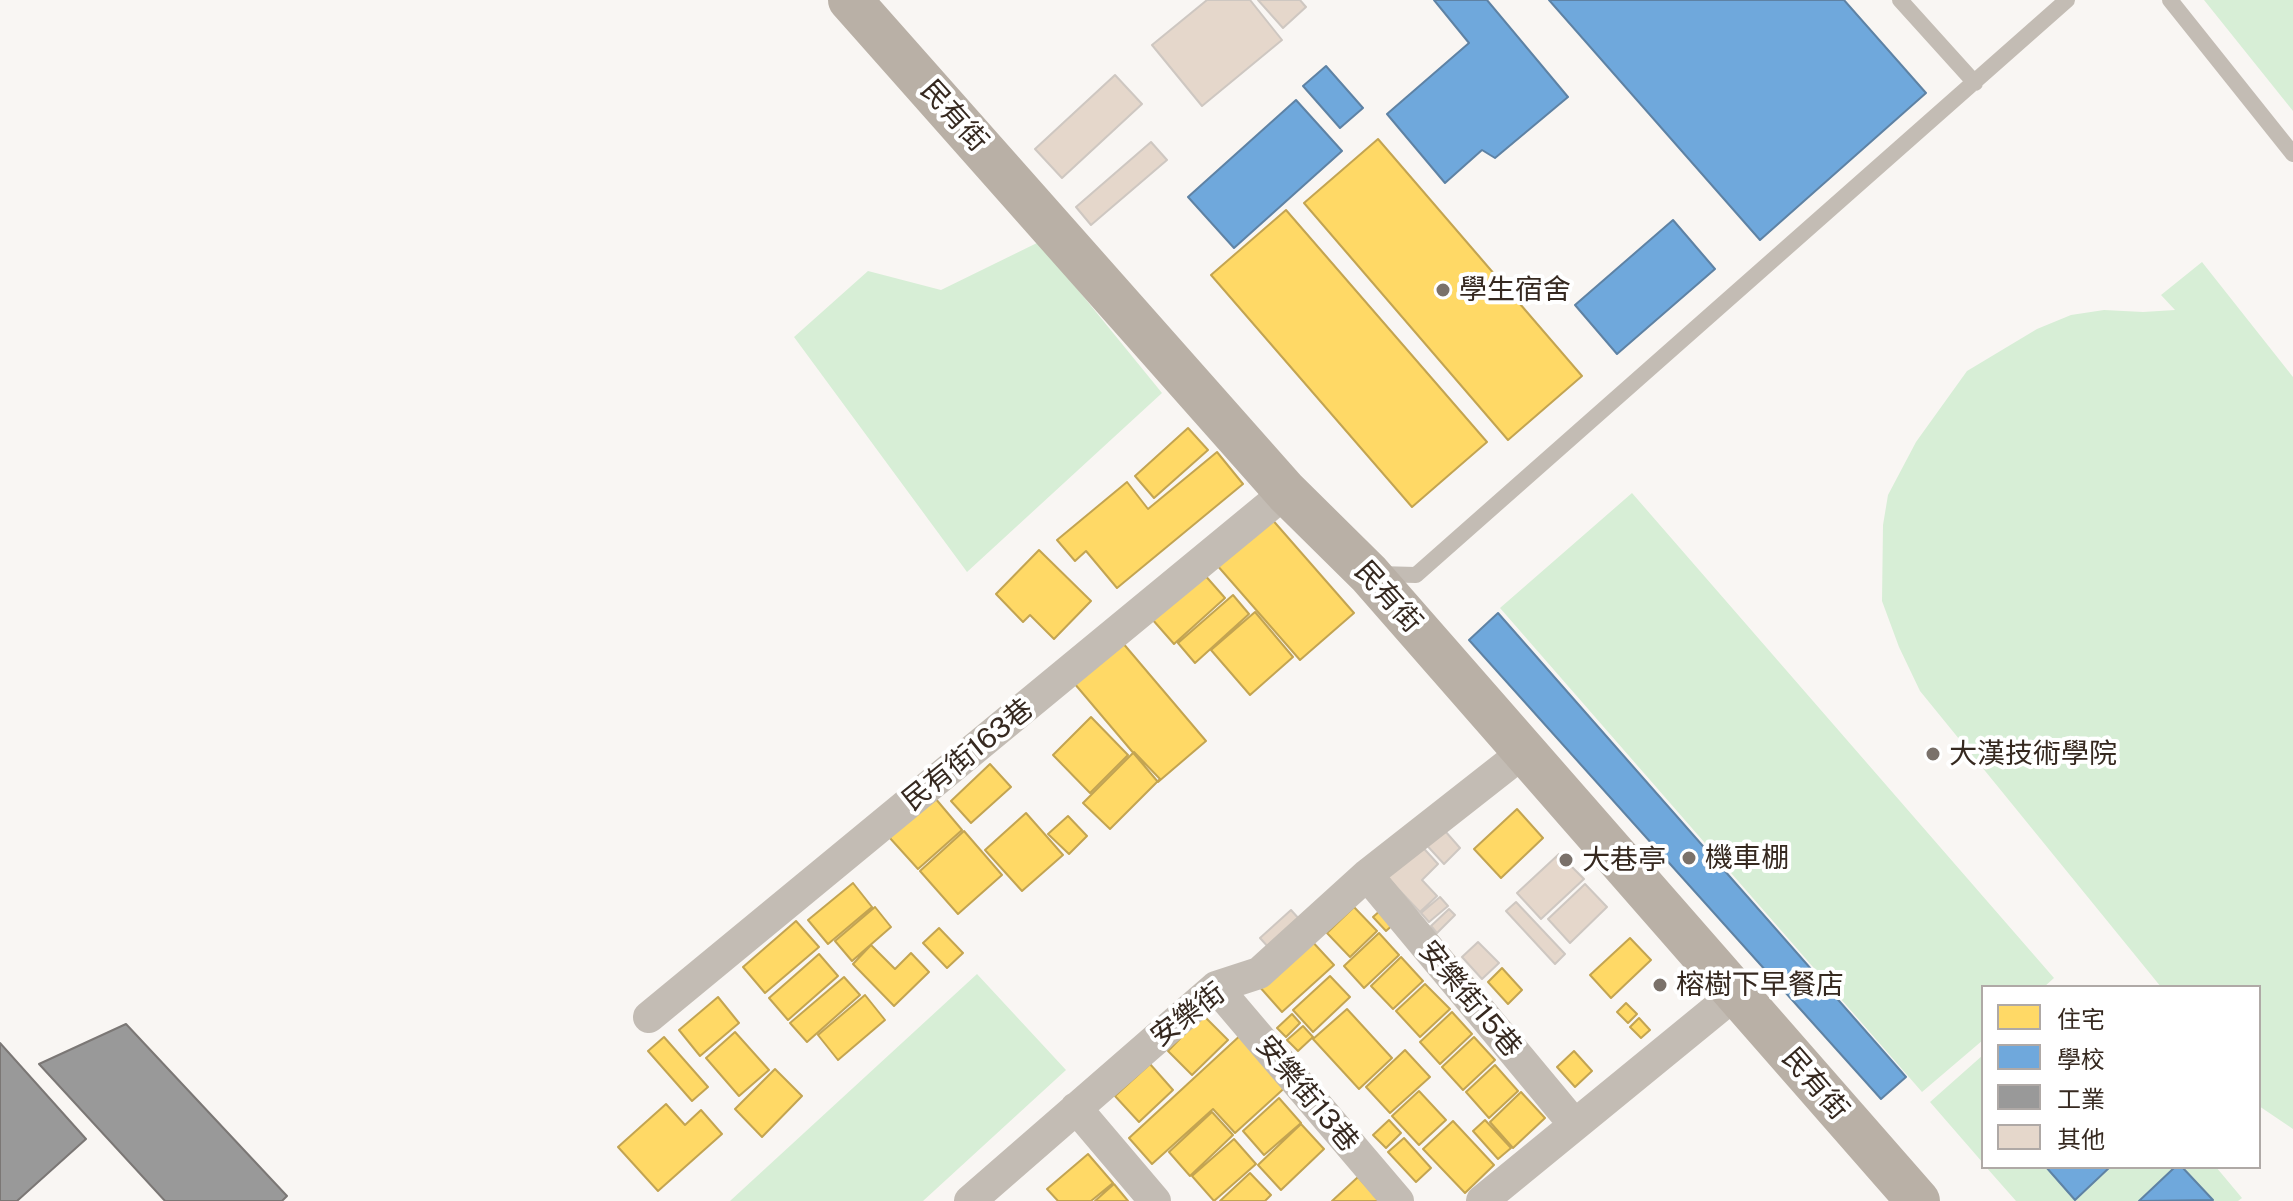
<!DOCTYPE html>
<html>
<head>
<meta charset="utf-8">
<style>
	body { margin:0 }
	#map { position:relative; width:2293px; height:1201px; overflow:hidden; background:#f9f6f3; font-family:"Public Sans","Noto Sans TC",sans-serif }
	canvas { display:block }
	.legend { position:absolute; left:1981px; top:985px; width:280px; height:184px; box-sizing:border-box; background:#fff; border:2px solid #afa9a6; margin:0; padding:10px 14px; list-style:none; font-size:24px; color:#362920 }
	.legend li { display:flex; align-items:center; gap:16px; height:40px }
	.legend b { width:40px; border:2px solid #afa9a6 }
</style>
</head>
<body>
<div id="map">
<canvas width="2293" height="1201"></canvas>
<ul class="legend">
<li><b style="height:22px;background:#ffd966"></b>住宅</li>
<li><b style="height:22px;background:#6fa8dc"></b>學校</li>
<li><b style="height:22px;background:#999"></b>工業</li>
<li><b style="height:22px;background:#e5d7cb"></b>其他</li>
</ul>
</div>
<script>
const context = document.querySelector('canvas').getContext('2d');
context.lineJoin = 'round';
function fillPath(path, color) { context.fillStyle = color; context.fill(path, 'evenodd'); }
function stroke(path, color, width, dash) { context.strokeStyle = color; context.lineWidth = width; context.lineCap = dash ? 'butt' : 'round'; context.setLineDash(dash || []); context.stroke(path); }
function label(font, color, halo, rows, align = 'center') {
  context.font = font + ' "Public Sans","Noto Sans TC",sans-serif'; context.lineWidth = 8; context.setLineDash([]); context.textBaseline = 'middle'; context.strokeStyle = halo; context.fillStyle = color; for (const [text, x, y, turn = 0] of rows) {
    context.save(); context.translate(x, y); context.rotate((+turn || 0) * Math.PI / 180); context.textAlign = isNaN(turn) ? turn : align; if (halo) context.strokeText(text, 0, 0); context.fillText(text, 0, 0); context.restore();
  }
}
const green = new Path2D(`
	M2204 0H2293V111Z
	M1039 242 1162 393 967 572 794 337 868 271 941 290Z
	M2202 262 2293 377V1129L2259 1106V987H2161L1920 691 1899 647 1882 601 1883 525 1888 495 1916 442 1967 371 2037 329 2071 315 2104 310 2143 312 2175 310 2161 295Z
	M1632 493 2054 978 2044 987H1983V1040L1922 1092 1500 608Z
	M977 974 1066 1070 923 1201H730Z
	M1983 1055V1163L1930 1102Z
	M1986 1167H2216L2242 1198 2238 1201H2016Z`);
const homes = new Path2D(`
	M1378 139 1582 376 1508 440 1304 203Z
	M1286 210 1487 442 1412 507 1211 275Z
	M1188 428 1208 450 1154 498 1135 476Z
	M1217 452 1243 484 1117 588 1086 551 1075 561 1057 540 1127 482 1148 509Z
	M1270 517 1354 613 1300 660 1216 564Z
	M1039 550 1091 601 1054 639 1030 615 1023 622 996 594Z
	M1203 573 1225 598 1174 644 1152 619Z
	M1233 595 1249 614 1195 663 1178 643Z
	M1255 612 1293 657 1250 695 1211 650Z
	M1122 642 1206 741 1158 782 1074 683Z
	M1091 717 1128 755 1090 793 1053 755Z
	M1134 752 1160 779 1110 829 1083 803Z
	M990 764 1011 787 971 823 951 801Z
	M935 798 962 830 918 869 889 837Z
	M1517 809 1543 838 1501 878 1474 849Z
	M1026 813 1063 855 1022 891 985 850Z
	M1068 816 1087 836 1069 854 1048 834Z
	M964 831 1002 875 958 914 920 871Z
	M853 883 872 907 828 944 808 920Z
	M875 907 891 927 852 961 835 941Z
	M1354 907 1377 931 1350 957 1327 933Z
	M1383 908 1396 922 1386 931 1373 917Z
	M796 921 819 947 765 993 743 967Z
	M939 928 963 953 947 968 923 943Z
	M1379 933 1399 955 1364 988 1344 966Z
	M1309 938 1334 965 1282 1012 1258 985Z
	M1630 938 1651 960 1611 998 1590 975Z
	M871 945 895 969 911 953 929 972 894 1006 853 964Z
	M819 954 838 976 788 1020 769 998Z
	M1401 957 1423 981 1393 1009 1371 986Z
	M1502 968 1522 990 1508 1004 1488 982Z
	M1330 976 1350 997 1313 1032 1293 1010Z
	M844 977 860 995 807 1042 790 1023Z
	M1425 984 1450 1009 1420 1037 1396 1011Z
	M865 995 885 1020 838 1060 818 1035Z
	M718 997 739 1023 700 1056 679 1030Z
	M1626 1003 1637 1014 1628 1023 1617 1012Z
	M1347 1009 1392 1058 1359 1089 1313 1039Z
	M1452 1012 1472 1034 1440 1064 1420 1042Z
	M1292 1014 1300 1023 1286 1037 1277 1028Z
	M1203 1015 1228 1040 1192 1075 1168 1051Z
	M1639 1018 1650 1030 1641 1038 1630 1027Z
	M1303 1026 1313 1037 1298 1051 1287 1040Z
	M735 1032 769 1070 739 1096 706 1058Z
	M1244 1032 1290 1083 1235 1133 1213 1109 1152 1164 1129 1138Z
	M664 1037 708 1087 692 1101 648 1051Z
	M1474 1037 1495 1060 1463 1090 1442 1067Z
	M1405 1050 1430 1077 1390 1113 1366 1087Z
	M1574 1051 1592 1071 1575 1087 1557 1067Z
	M1150 1064 1173 1090 1139 1122 1115 1096Z
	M1495 1065 1518 1091 1489 1118 1466 1092Z
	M775 1069 802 1096 762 1137 735 1109Z
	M1419 1091 1446 1120 1419 1145 1392 1116Z
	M1521 1092 1545 1118 1513 1148 1490 1122Z
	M1279 1098 1301 1123 1264 1155 1243 1131Z
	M666 1104 685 1125 701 1110 722 1134 658 1191 618 1147Z
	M1212 1112 1233 1135 1190 1176 1169 1152Z
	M1389 1120 1401 1133 1386 1148 1373 1135Z
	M1485 1120 1511 1148 1498 1159 1473 1131Z
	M1453 1121 1494 1165 1465 1193 1423 1149Z
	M1301 1124 1324 1149 1281 1190 1258 1165Z
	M1404 1138 1431 1168 1416 1182 1388 1152Z
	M1234 1139 1256 1164 1214 1201 1192 1176Z
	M1088 1154 1113 1183 1091 1201H1058L1047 1189Z
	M1250 1173 1271 1195 1265 1201H1220Z
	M1358 1177 1380 1201H1332Z
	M1114 1184 1128 1201H1095Z`);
const schools = new Path2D(`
	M1434 0H1487L1568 97 1495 158 1482 150 1445 183 1387 114 1469 43Z
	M1549 0H1844L1926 93 1760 240Z
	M1326 66 1363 108 1340 128 1303 86Z
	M1296 100 1342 151 1234 248 1188 197Z
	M1673 220 1715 269 1617 354 1575 305Z
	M1498 613 1906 1077 1881 1099 1469 640Z
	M2046 1167H2110L2075 1200Z
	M2175 1167H2182L2213 1200 2139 1201Z`);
const industry = new Path2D(`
	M126 1024 287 1196 282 1201H165L39 1064Z
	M0 1043 86 1139 17 1201H0Z`);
const building = new Path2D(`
	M1207 0H1250L1282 40 1202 106 1152 45Z
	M1258 0H1300L1306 7 1283 28Z
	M1115 75 1142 104 1062 178 1035 149Z
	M1151 142 1167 160 1091 225 1076 207Z
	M1438 823 1460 848 1444 864 1421 839Z
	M1417 841 1438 864 1422 880 1437 896 1420 912 1383 873Z
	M1559 854 1584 879 1541 919 1517 893Z
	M1585 884 1607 907 1570 943 1548 919Z
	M1440 897 1448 906 1429 922 1421 913Z
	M1516 902 1565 954 1555 964 1506 911Z
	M1449 909 1455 915 1437 933 1431 926Z
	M1291 910 1300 920 1270 949 1260 938Z
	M1478 942 1499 963 1482 979 1462 957Z`);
const lane = new Path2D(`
	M1900 0 1975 83
	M2170 0 2293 154
	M1378 574 1416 575 2067 0`);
const street = new Path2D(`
	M1367 875 1574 1124
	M1216 987 1398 1201
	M649 1017 1286 492
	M1076 1108 1155 1201
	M970 1201 1216 987 1259 973 1367 875 1525 751
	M1482 1201 1735 994`);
const secondary = new Path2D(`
	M850 0 1286 492 1369 574 1918 1201`);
const markers = [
	[1443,290,8,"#7a716a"],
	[1933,754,8,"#7a716a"],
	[1689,858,8,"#7a716a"],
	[1566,860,8,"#7a716a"],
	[1660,985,8,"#7a716a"]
];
const streetNames = [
	["民有街",954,116,48],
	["民有街",1388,597,48],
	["民有街163巷",968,755,-39],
	["安樂街15巷",1470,999,50],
	["安樂街",1188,1015,-37],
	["民有街",1815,1084,49],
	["安樂街13巷",1307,1094,50]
];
const poiNames = [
	["學生宿舍",1459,290],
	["大漢技術學院",1949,754],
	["機車棚",1705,858],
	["大巷亭",1582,860],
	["榕樹下早餐店",1676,985]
];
fillPath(green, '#d7eed6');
fillPath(homes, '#ffd966');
stroke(homes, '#c3a451', 2);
fillPath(schools, '#6fa8dc');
stroke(schools, '#5e82a4', 2);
fillPath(industry, '#999');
stroke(industry, '#7b7775', 2);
fillPath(building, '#e5d7cb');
stroke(building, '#cec7c1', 2);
stroke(lane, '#c3bcb4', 16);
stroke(street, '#c3bcb4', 32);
stroke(secondary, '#b9b0a6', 44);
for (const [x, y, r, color] of markers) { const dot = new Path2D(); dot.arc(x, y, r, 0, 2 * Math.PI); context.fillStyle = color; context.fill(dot); stroke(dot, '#fff', 3); }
label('28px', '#362920', '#fff', streetNames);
label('28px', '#362920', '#fff', poiNames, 'left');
</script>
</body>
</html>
